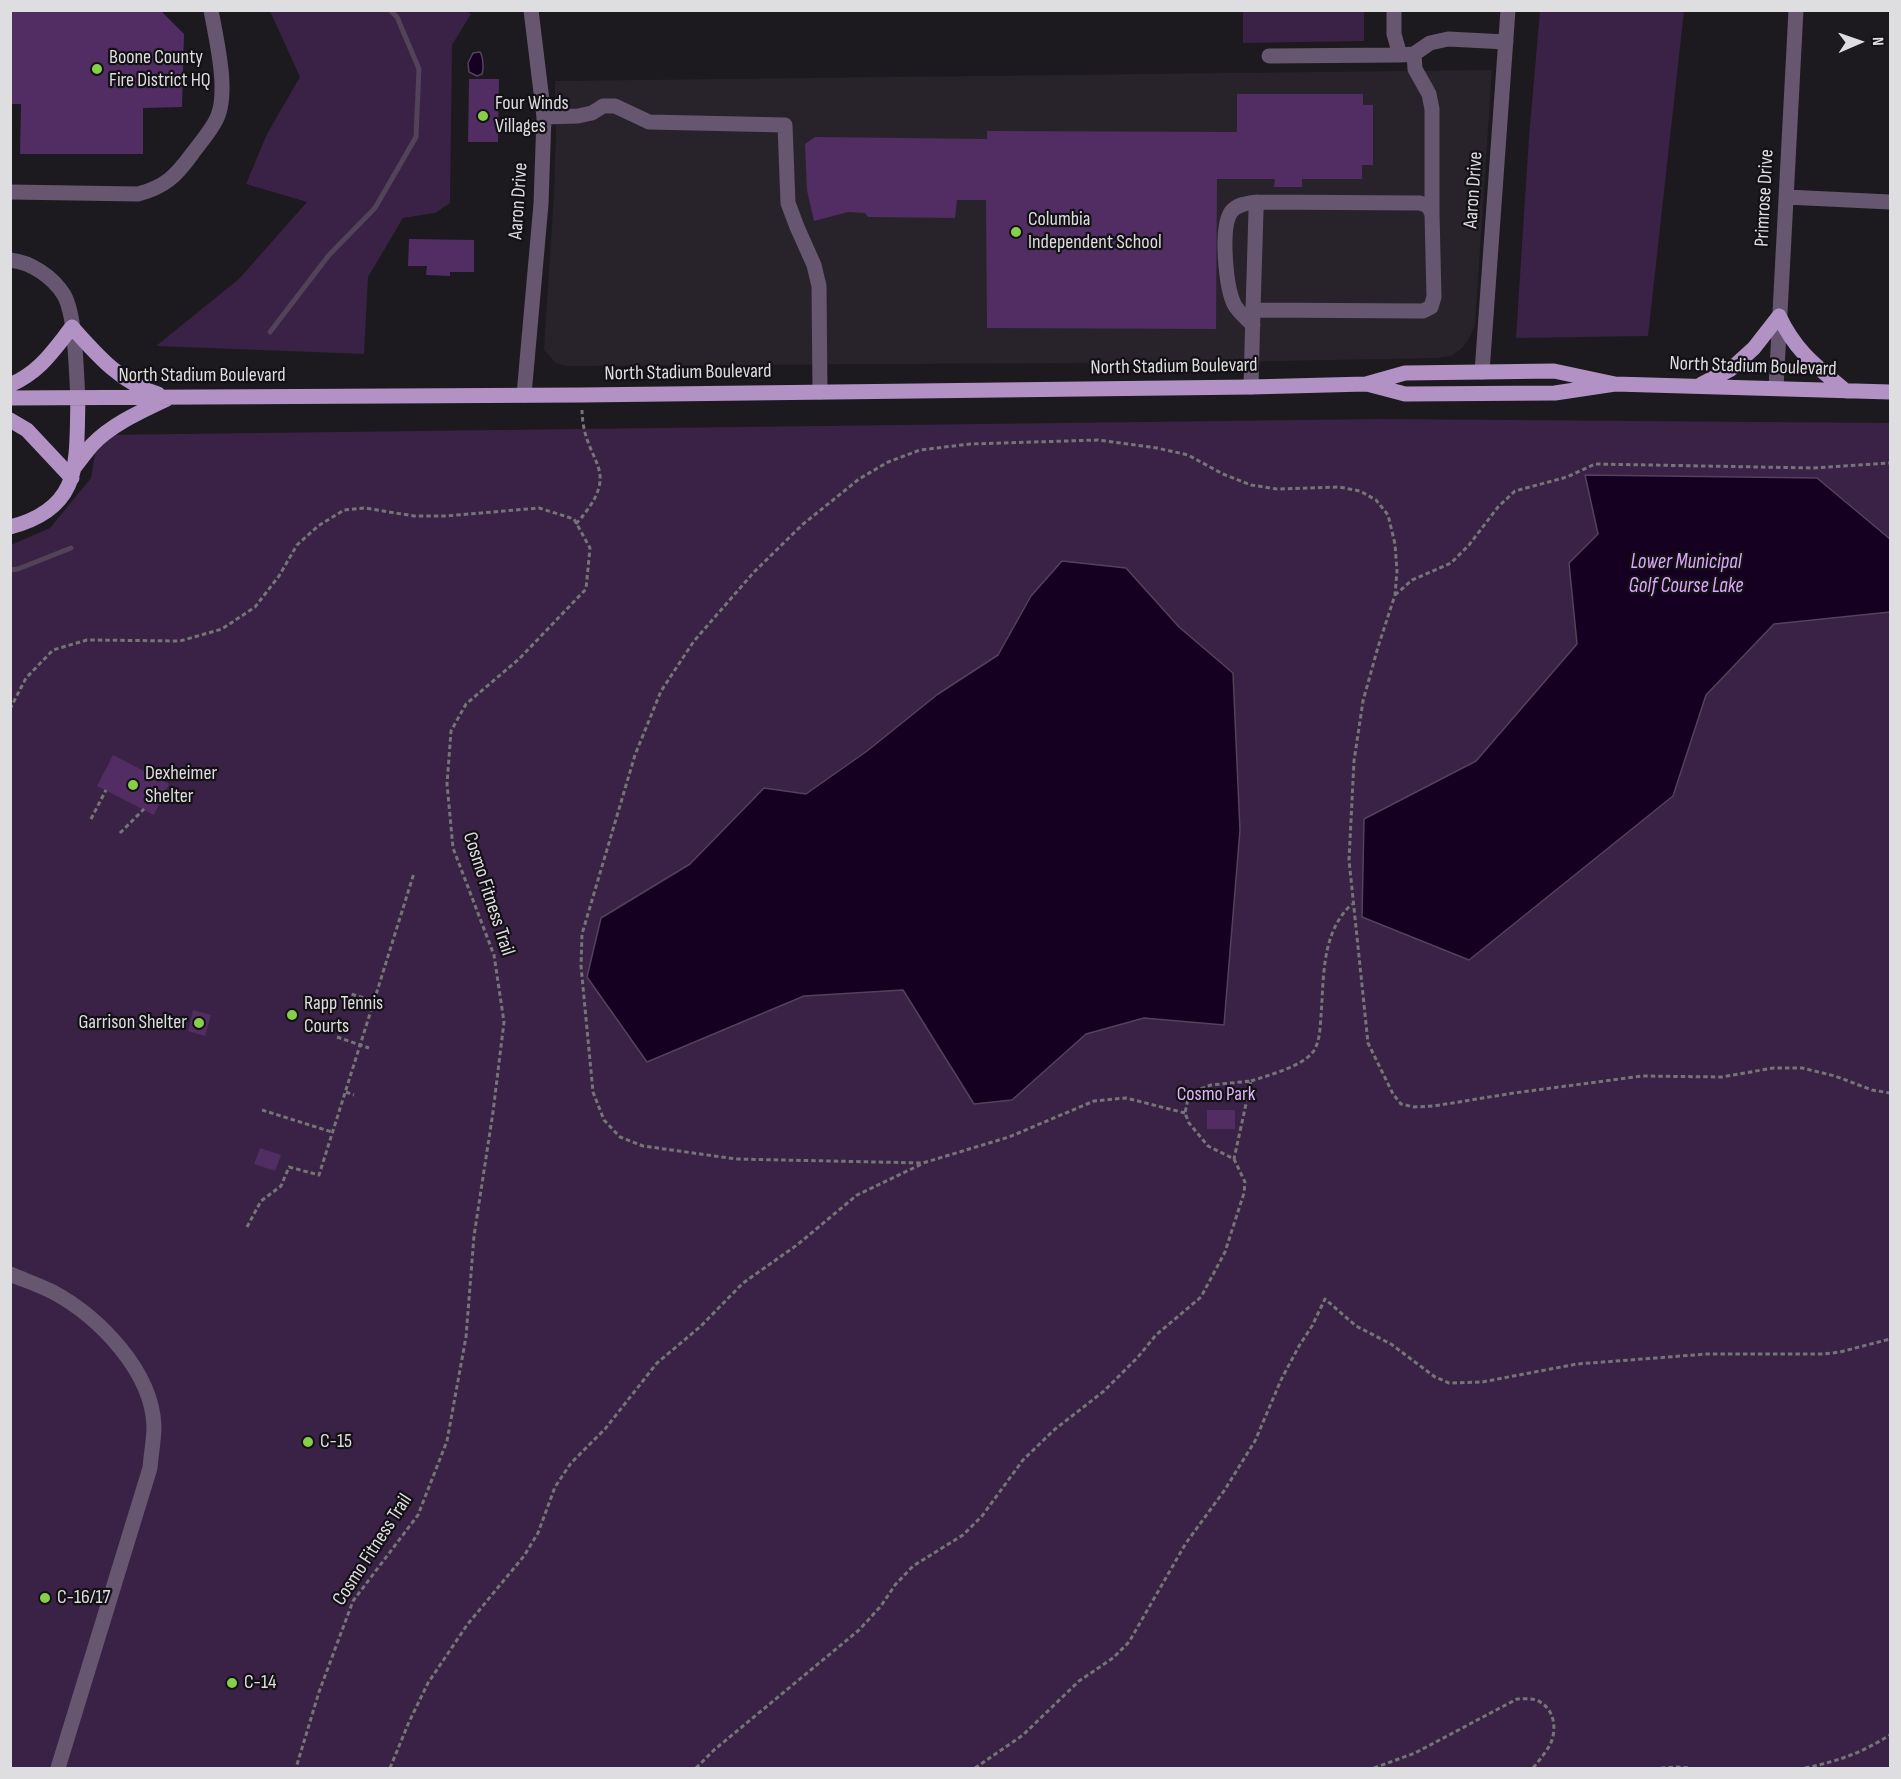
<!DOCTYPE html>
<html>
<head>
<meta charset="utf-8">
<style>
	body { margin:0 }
	#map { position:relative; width:1901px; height:1779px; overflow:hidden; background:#1c1a1e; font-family:"Sofia Sans Condensed",sans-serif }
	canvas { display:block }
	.frame { position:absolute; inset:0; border:12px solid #dedddf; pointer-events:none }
	.north { position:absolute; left:1829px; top:12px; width:60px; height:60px; -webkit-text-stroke:4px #131115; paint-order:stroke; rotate:88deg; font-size:16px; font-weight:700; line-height:24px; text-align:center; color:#dedddf }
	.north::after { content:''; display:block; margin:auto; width:21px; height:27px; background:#dedddf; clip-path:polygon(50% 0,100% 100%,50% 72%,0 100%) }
</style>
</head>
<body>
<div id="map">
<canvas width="1901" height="1779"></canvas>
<div class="frame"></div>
<div class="north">N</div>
</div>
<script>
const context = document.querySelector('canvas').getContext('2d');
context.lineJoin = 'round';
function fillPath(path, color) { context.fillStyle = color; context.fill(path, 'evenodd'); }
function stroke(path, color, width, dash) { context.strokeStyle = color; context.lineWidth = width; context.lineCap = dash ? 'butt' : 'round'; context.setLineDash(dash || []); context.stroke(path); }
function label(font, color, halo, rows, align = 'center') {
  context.font = font + ' "Sofia Sans Condensed",sans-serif'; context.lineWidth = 4.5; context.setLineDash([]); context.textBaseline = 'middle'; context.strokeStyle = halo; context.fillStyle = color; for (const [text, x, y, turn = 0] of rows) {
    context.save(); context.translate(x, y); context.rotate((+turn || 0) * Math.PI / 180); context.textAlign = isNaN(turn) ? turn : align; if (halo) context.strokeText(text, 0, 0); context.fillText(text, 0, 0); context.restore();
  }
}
const built = new Path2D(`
	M1492 70 1475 324 1470 337 1462 348 1451 356 1436 358 1221 362 567 366 556 363 544 350 554 194 556 132 555 81Z`);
const green = new Path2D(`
	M465 10 471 14 452 45 450 203 435 213 403 218 368 277 364 354 156 346 239 279 307 202 246 184 267 134 300 77 270 11Z
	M1243 11H1364V41L1243 43Z
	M1540 11H1684L1648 336 1516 338 1529 137Z
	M1382 419 1890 423V1768H11V545L50 528 91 478 98 435Z`);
const water = new Path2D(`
	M480 52C483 56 484 69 482 74L477 76 469 72 468 63 473 53Z
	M1585 475 1817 478 1890 539V612L1774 624 1706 695 1673 796 1469 960 1362 917 1364 819 1476 761 1577 644 1569 563 1598 534Z
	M1062 561 1126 568 1179 627 1233 673 1240 830 1224 1025 1144 1018 1086 1034 1012 1100 974 1104 903 990 804 996 647 1062 587 977 601 918 690 864 764 788 806 794 867 751 938 694 998 655 1031 596Z`);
const stream = new Path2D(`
	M270 332 329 255 375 208 416 137 419 69 397 17 390 10
	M10 570 18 569 71 548`);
const building = new Path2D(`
	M10 10H160L184 34 182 107 143 108V154H20L21 104H10Z
	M469 79H499L498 142H468Z
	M1237 94H1363V105H1373V165H1362V179H1302V187H1274L1275 179H1217L1216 329 987 328 986 200H957L955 218 868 217 865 213 848 212 814 221 807 190 805 144 815 137 987 139V131L1237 132Z
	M409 239 474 240V272H450V276L426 275 427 266H408Z
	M113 755 169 784 154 815 97 786Z
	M193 1010 211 1015 205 1036 188 1031Z
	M1207 1110H1235V1129H1207Z
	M260 1148 281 1155 275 1171 254 1164Z`);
const path = new Path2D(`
	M576 524C626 467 583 466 582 410
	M1395 595 1412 580 1451 563 1469 545 1498 507 1515 491 1567 477 1595 464 1813 468 1890 463
	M10 709 26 678 53 650 87 640 180 641 222 629 255 607 279 576 297 545 318 526 344 510 365 508 414 516H446L539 508 574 519 590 548 586 589 519 659 466 704 451 731 447 784 453 848 494 955 504 1022 493 1112 474 1236 466 1337 447 1441 418 1515 353 1601 319 1692 296 1768
	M91 819 106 790
	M120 833 144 809
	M374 1001 414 873
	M337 1037 369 1048
	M1251 1081C1269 1075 1301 1067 1313 1052 1320 1042 1320 1028 1321 1016 1324 978 1321 932 1352 904
	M346 1092 354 1095
	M262 1110 332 1132
	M1185 1113 1126 1098 1094 1101 1009 1137 923 1163 736 1159 643 1146 620 1137 604 1120 593 1092 581 966 582 934 635 755 661 691 694 641 754 572 802 525 859 479 888 462 920 450 970 444 1098 440 1157 448 1188 455 1223 474 1251 485 1277 489 1339 487 1360 491 1376 500 1388 515 1395 544 1397 571 1395 595 1378 647 1363 701 1354 761 1349 860 1368 1043 1393 1094 1401 1104 1414 1107 1434 1106 1514 1093 1642 1076 1722 1077 1773 1068H1802L1835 1076 1872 1090 1890 1093
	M247 1227 261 1201 281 1186 289 1167 319 1175 374 1001 351 994
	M390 1768 409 1722 428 1683 467 1625 524 1556 538 1533 555 1487 571 1463 605 1429 657 1363 701 1326 743 1283 797 1245 857 1195 922 1164
	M696 1768 714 1750 859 1630 881 1606 895 1585 913 1566 963 1535 982 1516 1023 1460 1054 1430 1104 1391 1138 1357 1156 1335 1201 1297 1225 1252 1244 1193 1245 1182 1234 1159 1208 1146 1189 1123 1185 1113 1188 1099 1195 1091 1211 1085 1251 1081 1234 1159
	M975 1768 1023 1735 1079 1681 1113 1658 1129 1642 1186 1543 1224 1491 1255 1441 1281 1380 1299 1346 1312 1326 1325 1299 1356 1326 1391 1344 1435 1377 1449 1383 1482 1382 1577 1364 1656 1358 1706 1354H1824L1840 1352 1890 1339
	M1374 1768 1415 1753 1517 1699C1523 1699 1530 1698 1536 1700 1554 1707 1558 1728 1550 1745 1545 1753 1539 1761 1533 1768
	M1661 1768 1677 1767 1691 1768
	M1805 1768C1839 1761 1861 1753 1890 1735`);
const minor = new Path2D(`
	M1394 10V34L1400 55 1414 54 1430 43 1448 39 1506 42
	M1414 54 1415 69 1429 94 1432 109V214
	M1269 56 1400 55
	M544 117 578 116 592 113 603 106H615L649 122 785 125 788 203 797 227 814 265 819 286 820 392
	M10 192 138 194C165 187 176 176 192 154 200 143 210 132 216 120 230 94 216 39 211 10
	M1786 197 1890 202
	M10 260C31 262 53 277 64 295 76 316 76 373 78 398
	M1253 325C1247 319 1238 312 1234 304 1226 287 1220 228 1231 212 1237 204 1248 203 1257 202
	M1482 372 1508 10
	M1251 387 1253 310 1256 211 1257 202 1420 203 1428 206 1432 214 1434 297 1431 307 1423 311 1253 310
	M1776 388 1796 10
	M524 395 541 204 544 117 531 10
	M10 1274C24 1280 39 1285 53 1292 99 1317 152 1371 154 1426 154 1440 151 1454 150 1468L58 1768`);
const major = new Path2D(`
	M1367 384 1405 394 1555 393 1615 384 1890 392
	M1702 384 1731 369 1754 348 1779 316C1796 352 1816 366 1846 391
	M10 385C40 372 53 351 72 327 96 354 122 384 158 394
	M10 398 582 395 1251 387 1366 384 1405 373 1482 372 1554 371 1615 384
	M10 420 27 430 72 478
	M74 468C80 460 86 452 92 445 112 424 142 411 167 399
	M10 527C84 508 76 460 78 398`);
const markers = [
	[97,69,6,"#87cf4a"],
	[483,116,6,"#87cf4a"],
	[1016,232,6,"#87cf4a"],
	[133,785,6,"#87cf4a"],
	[292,1015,6,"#87cf4a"],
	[199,1023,6,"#87cf4a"],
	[308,1442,6,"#87cf4a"],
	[45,1598,6,"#87cf4a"],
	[232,1683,6,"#87cf4a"]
];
const poiNames = [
	["Boone County",109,58],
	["Fire District HQ",109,81],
	["Four Winds",495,104],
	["Villages",495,127],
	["Columbia",1028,220],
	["Independent School",1028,243],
	["Dexheimer",145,774],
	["Shelter",145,797],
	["Rapp Tennis",304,1004],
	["Courts",304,1027],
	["Garrison Shelter",187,1023,"right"],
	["C-15",320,1442],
	["C-16/17",57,1598],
	["C-14",244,1683]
];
const streetNames = [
	["Aaron Drive",1474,190,-86],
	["Primrose Drive",1765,198,-87],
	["Aaron Drive",519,201,-86],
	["North Stadium Boulevard",1174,367,-1],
	["North Stadium Boulevard",1753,367,2],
	["North Stadium Boulevard",688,373,-1],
	["North Stadium Boulevard",202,376],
	["Cosmo Fitness Trail",488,894,72],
	["Cosmo Fitness Trail",373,1550,-57]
];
const parkNames = [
	["Cosmo Park",1216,1095]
];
const waterNames = [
	["Lower Municipal",1686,563],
	["Golf Course Lake",1686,587]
];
fillPath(built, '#28232b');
fillPath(green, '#392245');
fillPath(water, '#160021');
stroke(water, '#52425a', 1.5);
stroke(stream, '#52425a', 5);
fillPath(building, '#512d63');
stroke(path, '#757477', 3, [4.5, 3]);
stroke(minor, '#66566f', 15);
stroke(major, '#b291c5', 15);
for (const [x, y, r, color] of markers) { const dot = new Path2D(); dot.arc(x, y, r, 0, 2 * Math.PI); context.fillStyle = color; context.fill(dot); stroke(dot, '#131115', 2); }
label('20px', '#dedddf', '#131115', poiNames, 'left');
label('20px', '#dedddf', '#131115', streetNames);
label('20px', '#e0b5f8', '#131115', parkNames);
label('italic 21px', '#dea7fb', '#131115', waterNames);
</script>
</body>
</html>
